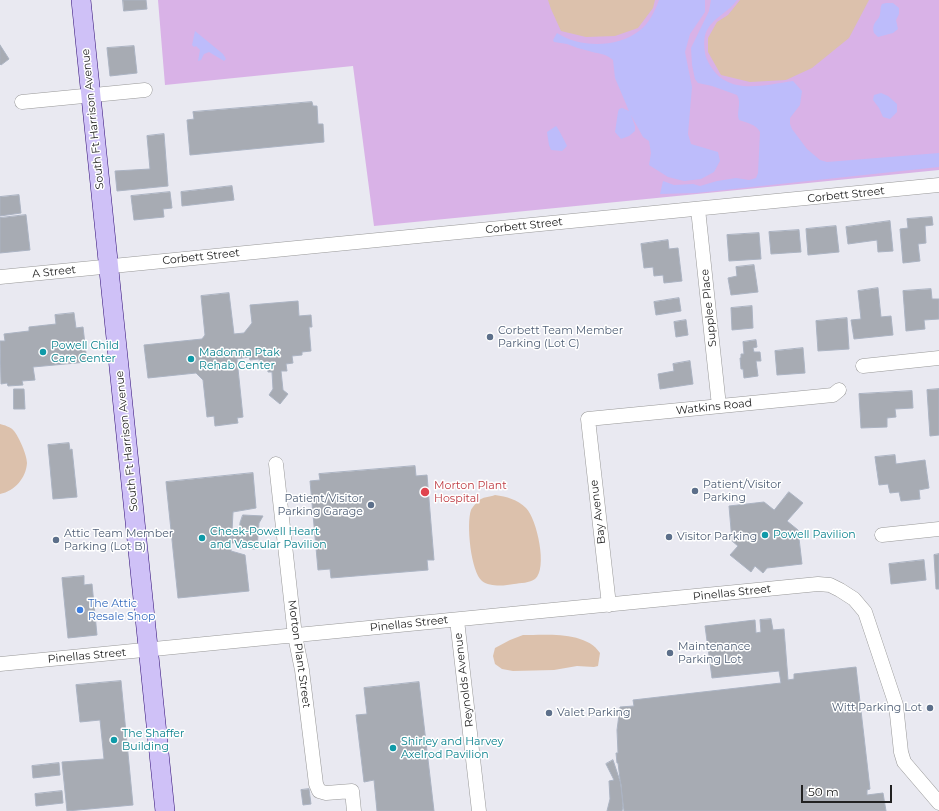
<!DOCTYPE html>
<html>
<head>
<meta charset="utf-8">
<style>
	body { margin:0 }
	#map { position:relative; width:939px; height:811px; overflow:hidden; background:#e9e9f1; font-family:Montserrat,sans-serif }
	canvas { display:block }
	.scale { position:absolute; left:801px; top:785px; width:91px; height:18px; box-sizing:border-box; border:2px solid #212121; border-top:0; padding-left:5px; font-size:12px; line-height:14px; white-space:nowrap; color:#212121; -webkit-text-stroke:3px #fff; paint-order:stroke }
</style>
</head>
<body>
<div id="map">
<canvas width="939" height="811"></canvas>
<div class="scale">50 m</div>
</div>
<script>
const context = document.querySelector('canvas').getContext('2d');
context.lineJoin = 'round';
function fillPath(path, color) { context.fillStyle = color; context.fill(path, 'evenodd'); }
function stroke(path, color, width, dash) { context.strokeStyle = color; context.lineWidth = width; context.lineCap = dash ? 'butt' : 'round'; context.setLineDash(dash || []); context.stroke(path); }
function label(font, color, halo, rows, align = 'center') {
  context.font = font + ' Montserrat,sans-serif'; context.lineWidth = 3; context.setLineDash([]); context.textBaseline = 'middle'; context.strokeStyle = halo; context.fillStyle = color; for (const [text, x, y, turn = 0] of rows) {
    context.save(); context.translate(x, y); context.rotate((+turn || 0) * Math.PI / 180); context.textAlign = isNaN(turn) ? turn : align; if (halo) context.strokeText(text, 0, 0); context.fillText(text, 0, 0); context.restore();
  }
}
const grass = new Path2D(`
	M158 0H939V170L374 226 353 66 165 85Z`);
const sand = new Path2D(`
	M659 0H705V12L690 34 685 52 692 87 688 134 691 144 718 152 720 161 714 172 701 179 684 181 668 177 649 165 651 153 649 141 643 137 631 115 635 126V131L629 136 621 139 615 132 618 112 619 109 622 108 629 111 615 78 613 60C605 53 598 54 589 51 581 49 574 47 567 44 563 43 558 43 554 42L553 40 557 33C580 48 617 48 639 31 649 24 655 11 659 0Z
	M711 0H737C729 12 714 17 707 30 703 37 704 50 706 57 722 97 759 86 793 81L802 91 800 105 790 118V124L792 129 807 149 820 160 827 162 939 153V167L696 193 660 194 663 181 674 185 693 184 700 186 717 181 736 178 749 180 756 178 758 173 760 132C756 124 747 123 739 120 736 112 742 103 737 95L712 86 698 83 695 79 692 65 691 48 709 11Z
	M886 3H893L899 8V14L896 20 898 29 893 33 878 37 874 33C871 22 879 21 880 14 881 9 880 8 882 4Z
	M195 31 223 54 226 59 224 61 209 52 204 54 201 60 198 61 200 50 196 46 194 47 192 45Z
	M881 93 888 96 897 104V112L890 119 883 117 879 108 873 100 874 95Z
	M556 126C558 128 566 143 567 146L562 151 551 150 549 145 547 132Z`);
const water = new Path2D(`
	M548 0H655L653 8 638 28 615 36 586 37 561 31 551 9Z
	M740 0H869L849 38 812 68 786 80 750 82 721 75 708 52V38L717 22 728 15Z
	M0 424C4 425 11 427 14 431 19 437 27 455 27 463 26 478 15 491 0 494Z
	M495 495C507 497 517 499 526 508 537 519 548 569 535 579 530 583 520 583 514 584 504 586 490 587 482 581 471 572 466 524 471 510 472 508 476 503 478 501 482 497 490 497 495 495Z
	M523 635C546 635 586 631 600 653L598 666 594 667 577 666 554 670 513 671 502 669 495 664 493 656 495 648 510 640Z`);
const building = new Path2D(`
	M123 0H146L147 9 124 11Z
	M0 45 9 59 1 65 0 64Z
	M134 46 137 73 110 76 107 48Z
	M312 102 313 106H317L318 124H323L324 142 190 155 187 120 194 119 193 112Z
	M164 134 168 186 117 191 115 171 150 169 147 136Z
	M232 186 234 200 182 206 181 192Z
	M170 192 172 208 163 209 164 217 134 220 131 196Z
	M19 195 21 213 0 216V197Z
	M26 215 30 250 0 253V218Z
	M932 217 933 225 925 226 926 243 918 244 920 261 903 263 900 229 908 228 907 219Z
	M890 221 893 251 878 252 877 240 848 244 846 227Z
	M836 226 839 252 808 255 806 229Z
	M799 230 801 252 771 254 769 232Z
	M759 233 761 259 729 261 727 235Z
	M668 240 669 249 678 248 682 281 664 283 663 275 654 276 653 267 644 268 641 244Z
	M754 265 758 292 731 295 728 278 737 276 736 267Z
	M878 288 881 317 891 316 893 335 854 339 851 320 861 319 858 291Z
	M931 289 932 299H939V319L924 320 925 329 906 331 903 291Z
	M229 293 234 334 244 333 252 323 250 305 298 301 299 316 311 315 312 327H309L311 351 302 352V355L292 356 293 363 286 364 287 371H281L283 390 288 394 280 404 269 395 273 389 272 372H268L267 365 260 366 259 359 250 360 249 357 237 359 243 417 237 418 238 423 215 426 214 416 207 417 203 380 196 373 148 378 144 345 202 339 205 335 201 296Z
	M679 298 681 311 656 315 654 302Z
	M752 306 753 328 732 330 731 308Z
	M74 313 76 328 83 327 87 362 33 367 35 380 22 381 23 385 8 386 7 383 1 384 0 341H5L4 334 29 331V327L56 324 55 315Z
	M847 318 849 349 818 351 816 321Z
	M686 320 688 335 676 337 674 322Z
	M756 340 757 347 753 348 754 352H760L761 361H756L758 376 744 378 743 369H741L740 358H741V354H744L743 342Z
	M803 348 805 373 777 375 775 351Z
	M690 361 693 384 660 389 658 374 674 371 673 364Z
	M14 389H24L25 409H14Z
	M939 389V435L930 436 927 390Z
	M912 391 913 408 895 409 896 417 887 418V427L861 428 859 394Z
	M69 443 70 450 72 449 77 497 53 499 48 445Z
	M895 455 896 464 925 460 929 488 919 490 920 499 901 501 899 492 890 493 888 484 879 485 875 457Z
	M415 466 416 476 427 475 434 560H427L428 570 331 578 330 569 318 570 310 481 320 480 319 474Z
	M253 473 256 508 233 512 231 551 245 555 249 591 178 598 166 482Z
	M789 492 803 503 787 521 798 530 802 564 767 568 763 573 755 566 751 572 730 555 738 546 732 541 729 506 764 502 774 510Z
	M243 515 263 516 259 523 257 549 237 548 238 542 232 543V534H239L240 523Z
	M939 554V589H936L934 555Z
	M924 560 926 580 891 584 889 564Z
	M84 576V585L92 584 97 635 68 638 62 578Z
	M771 619 773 630 784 629 788 680 794 679V674L856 667 870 789 867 790V795L883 793 886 811H624L618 763H617L616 753H618L617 730 620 707 634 706 633 700 781 683 779 671 712 678 705 626 755 620 756 633 761 632 760 620Z
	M121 681 133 805 67 811 62 762 104 759 100 720 80 722 76 685Z
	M419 682 434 811H377L374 780 364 782 356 715 367 714 364 688Z
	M613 760 621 784 623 806 622 811H607L610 799 609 781 614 780 606 764Z
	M59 763 60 775 33 778 32 766Z
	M309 789 311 804 303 805 301 790Z
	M62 791 63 803 36 806 35 794Z`);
const street = new Path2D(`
	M22 102 145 90
	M698 209 719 406
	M0 277 939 185
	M863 366 939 358
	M276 464 295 636 302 670 316 784 319 791 326 793 352 791 354 811
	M882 535 939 529
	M609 605 588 419 833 395 839 390
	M457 620 479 811
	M0 664 818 584 830 585 840 590 854 599 865 612 896 705 901 752 904 762 939 803`);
const secondary = new Path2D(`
	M81 0 165 811`);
const markers = [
	[490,337,4,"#5c6f8a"],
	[43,352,4,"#0f9aa8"],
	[191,359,4,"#0f9aa8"],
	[695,491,4,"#5c6f8a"],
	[425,492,5,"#e0444e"],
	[371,505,4,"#5c6f8a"],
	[765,535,4,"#0f9aa8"],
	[669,537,4,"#5c6f8a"],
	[202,538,4,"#0f9aa8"],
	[56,540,4,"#5c6f8a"],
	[80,610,4,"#3f7fe0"],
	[670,653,4,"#5c6f8a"],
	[930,708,4,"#5c6f8a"],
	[549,713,4,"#5c6f8a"],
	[114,740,4,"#0f9aa8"],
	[393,748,4,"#0f9aa8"]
];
const streetNames = [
	["South Ft Harrison Avenue",93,119,-96],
	["Corbett Street",846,195,-6],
	["Corbett Street",524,226,-6],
	["Corbett Street",201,257,-6],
	["A Street",54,272,-6],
	["Supplee Place",709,308,-96],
	["Watkins Road",714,407,-6],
	["South Ft Harrison Avenue",127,441,-96],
	["Bay Avenue",598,512,-97],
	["Pinellas Street",732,593,-6],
	["Pinellas Street",409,624,-6],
	["Morton Plant Street",299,654,82],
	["Pinellas Street",87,656,-5],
	["Reynolds Avenue",464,680,-97]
];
const serviceNames = [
	["Corbett Team Member",498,331],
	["Parking (Lot C)",498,344],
	["Patient/Visitor",703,485],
	["Parking",703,498],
	["Patient/Visitor",363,499,"right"],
	["Parking Garage",363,512,"right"],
	["Attic Team Member",64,534],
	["Parking (Lot B)",64,547],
	["Visitor Parking",677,537],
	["Maintenance",678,647],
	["Parking Lot",678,660],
	["Witt Parking Lot",922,708,"right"],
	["Valet Parking",557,713]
];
const cultureNames = [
	["Powell Child",51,346],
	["Care Center",51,359],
	["Madonna Ptak",199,353],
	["Rehab Center",199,366],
	["Cheek-Powell Heart",210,532],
	["and Vascular Pavilion",210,545],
	["Powell Pavilion",773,535],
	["The Shaffer",122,734],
	["Building",122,747],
	["Shirley and Harvey",401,742],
	["Axelrod Pavilion",401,755]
];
const healthNames = [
	["Morton Plant",434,486],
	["Hospital",434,499]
];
const shopNames = [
	["The Attic",88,604],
	["Resale Shop",88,617]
];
fillPath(grass, '#d9b2e7');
fillPath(sand, '#bdbcfb');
fillPath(water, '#dcc1ac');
fillPath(building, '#a7abb3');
stroke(building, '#abb3c2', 1);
stroke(street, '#989898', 15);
stroke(secondary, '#2e0b75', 20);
stroke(street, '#fff', 14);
stroke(secondary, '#cfc1f7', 19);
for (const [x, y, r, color] of markers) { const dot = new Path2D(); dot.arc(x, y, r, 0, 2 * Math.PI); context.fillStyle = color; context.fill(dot); stroke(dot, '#fff', 1.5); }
label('11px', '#212121', '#fff', streetNames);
label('11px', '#4e5e75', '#fff', serviceNames, 'left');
label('11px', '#0d838f', '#fff', cultureNames, 'left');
label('11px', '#be3a42', '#fff', healthNames, 'left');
label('11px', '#366cbe', '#fff', shopNames, 'left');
</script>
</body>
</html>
